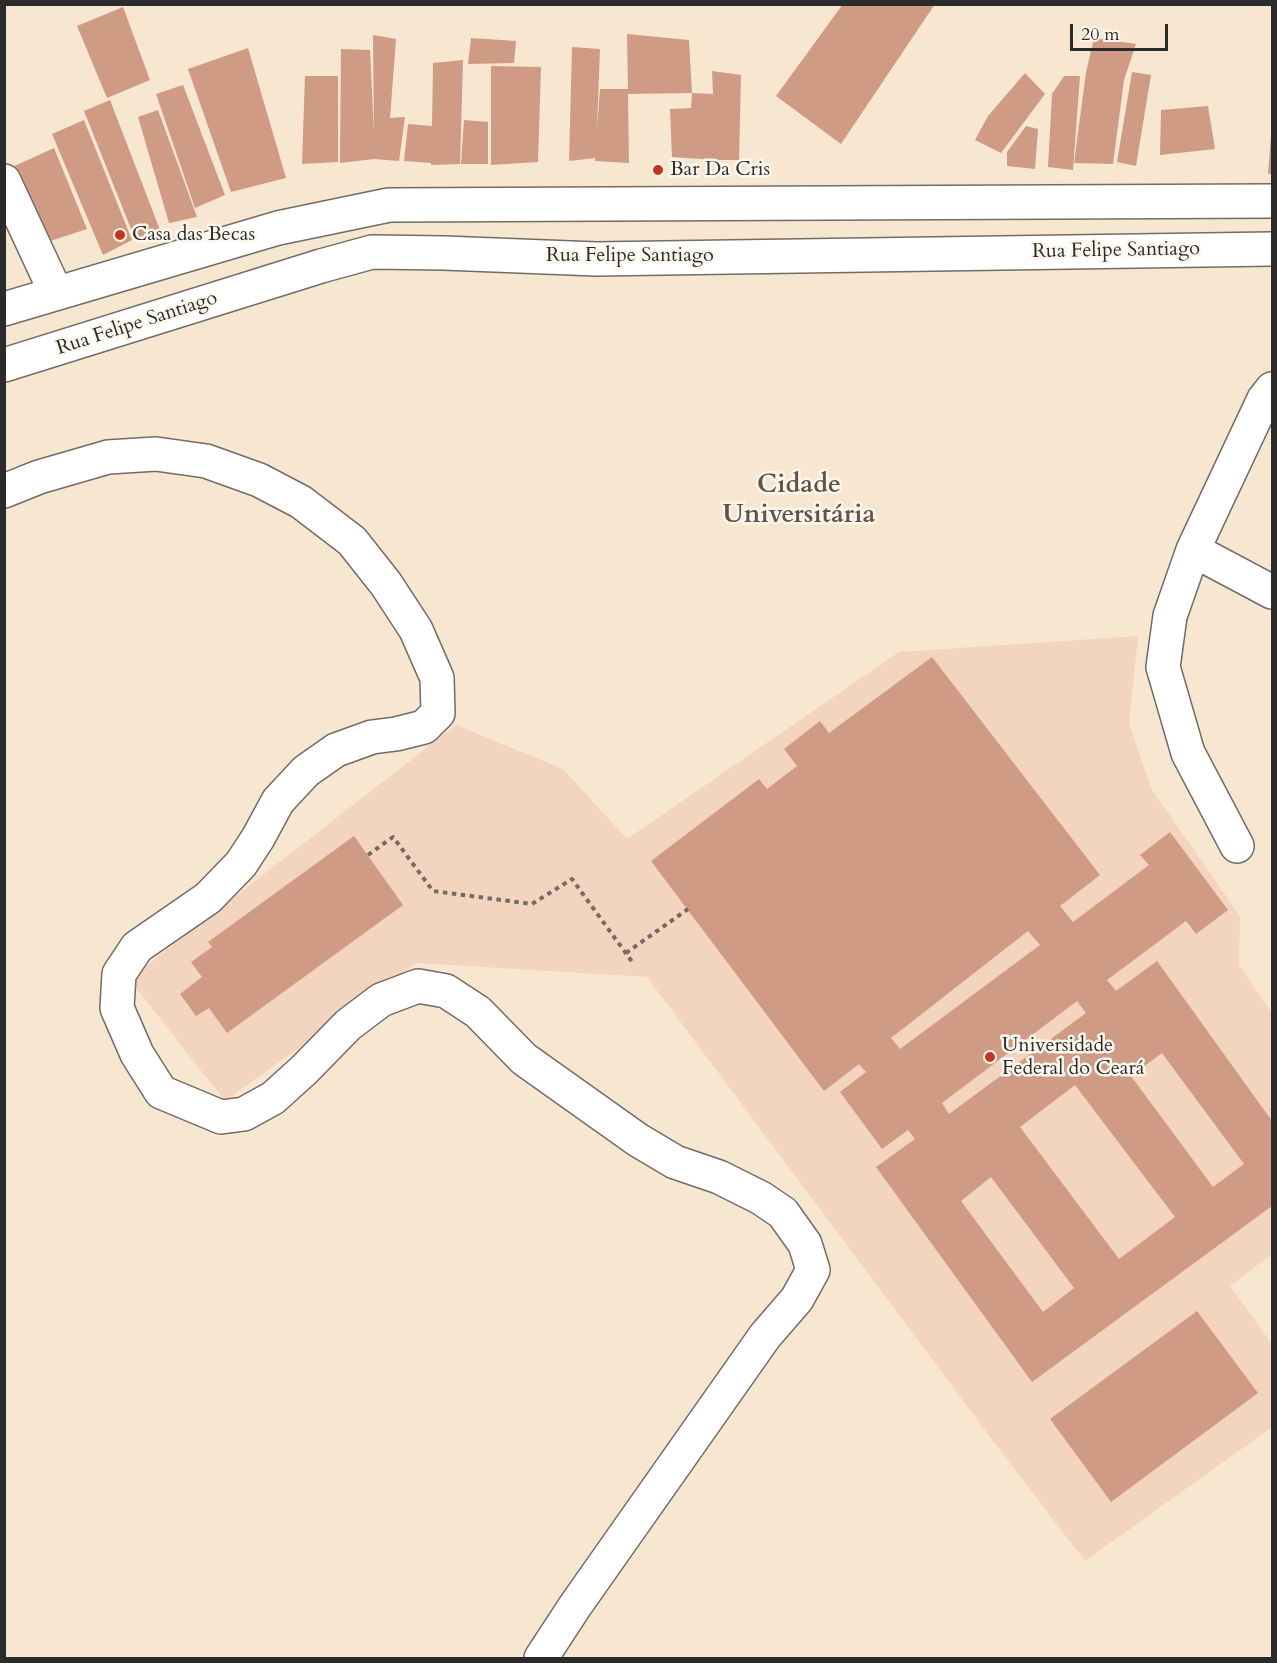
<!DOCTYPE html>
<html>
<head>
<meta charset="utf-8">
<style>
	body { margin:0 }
	#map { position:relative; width:1277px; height:1663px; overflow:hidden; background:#f7e6d0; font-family:Cardo,serif }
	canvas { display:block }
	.frame { position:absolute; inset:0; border:6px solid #2b2b2b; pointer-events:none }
	.scale { position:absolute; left:1070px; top:24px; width:98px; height:27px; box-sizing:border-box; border:3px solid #2b2b2b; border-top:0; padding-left:8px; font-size:18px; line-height:21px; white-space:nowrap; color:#2b2b2b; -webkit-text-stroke:4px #fbf7ec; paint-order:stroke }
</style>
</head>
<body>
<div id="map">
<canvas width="1277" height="1663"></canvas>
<div class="frame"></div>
<div class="scale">20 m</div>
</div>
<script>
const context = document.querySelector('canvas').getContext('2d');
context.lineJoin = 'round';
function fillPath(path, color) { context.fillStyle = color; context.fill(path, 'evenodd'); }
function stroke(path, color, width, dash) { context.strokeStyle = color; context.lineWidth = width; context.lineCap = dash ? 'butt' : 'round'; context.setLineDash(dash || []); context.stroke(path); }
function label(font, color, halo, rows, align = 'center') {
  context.font = font + ' Cardo,serif'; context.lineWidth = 5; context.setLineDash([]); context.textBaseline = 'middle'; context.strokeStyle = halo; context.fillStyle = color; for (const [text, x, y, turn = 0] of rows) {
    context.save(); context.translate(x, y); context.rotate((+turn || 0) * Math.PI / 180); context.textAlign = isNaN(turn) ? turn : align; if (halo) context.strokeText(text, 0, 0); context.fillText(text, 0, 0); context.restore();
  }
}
const built = new Path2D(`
	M1138 636 1129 724 1152 790 1240 916 1239 965 1272 1013V1254L1230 1286 1272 1344V1427L1085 1561 993 1441 647 977 417 963 225 1101 129 979 456 725 563 769 627 839 899 652Z`);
const building = new Path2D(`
	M843 4H935L841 144 776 96Z
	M123 7 150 80 107 98 77 26Z
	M627 34 689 40 692 93 628 94 629 163 595 161V158L569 161 572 47 600 49 597 129 600 89H628Z
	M373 35 396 39 390 118 405 117 399 161 374 159 340 163 341 49 370 50 374 133Z
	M471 38 516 41 514 63 468 64Z
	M1094 38 1136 44 1124 80 1113 164 1074 163 1086 72Z
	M248 48 286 178 231 192 188 69Z
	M463 60 460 164 431 165V163L404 161 408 124 432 126 433 63Z
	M491 66 541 67 538 162 491 165Z
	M712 71 741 75 739 160H716L672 157 670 109 691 108 692 93 713 94Z
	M1132 72 1151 75 1136 166 1117 162Z
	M1025 73 1045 94 1001 153 975 140 988 116Z
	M305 76H338V162L302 164Z
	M1064 76H1080L1073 170 1048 167 1052 94Z
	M183 85 225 195 195 208 156 94Z
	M110 100 160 230 135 239 84 111Z
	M1208 106 1215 149 1160 155 1161 110Z
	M158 110 197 217 169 223 138 117Z
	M84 120 132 240 103 255 52 134Z
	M464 120 488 122V164H461Z
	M1026 126 1038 129 1035 169 1007 166V152Z
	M1271 136H1272V174H1268Z
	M54 148 87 229 41 244 10 168Z
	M932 657 1100 875 1060 906 1073 922 1149 865 1140 855 1170 832 1228 910 1196 934 1186 921 1107 980 1116 991 1157 961 1272 1121V1206L1032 1382 876 1167 915 1139 908 1130 882 1149 840 1092 866 1072 859 1064 824 1091 651 861 759 779 767 789 797 766 784 749 820 721 829 733ZM1028 931 1040 945 900 1049 891 1038ZM1077 1001 1086 1013 949 1114 942 1103ZM1162 1053 1244 1164 1213 1187 1131 1076ZM1075 1085 1175 1217 1119 1259 1020 1127ZM991 1177 1074 1288 1043 1312 961 1201Z
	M354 836 403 905 227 1033 209 1008 196 1016 180 994 202 977 191 962 212 947 208 942Z
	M1197 1311 1258 1393 1111 1502 1050 1419Z`);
const path = new Path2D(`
	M368 855 393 837 433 891 532 904 572 879 633 963
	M626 953 688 909`);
const street = new Path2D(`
	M4 181 56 293
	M4 309 278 228 389 205 1272 201
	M4 365 321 266 372 252 444 253 596 259 1272 249
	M4 491 39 477 108 457 156 454 206 461 259 480 301 502 352 541 386 584 416 630 437 678 438 713 424 727 396 734 372 737 336 750 306 771 278 801 258 838 241 864 208 898 137 947 119 974 117 1008 137 1054 161 1092 221 1117 244 1114 273 1098 304 1070 348 1025 381 1000 418 986 446 991 478 1012 524 1059 638 1140 675 1162 719 1177 761 1198 783 1213 805 1244 813 1270 797 1299 765 1336 575 1606 541 1658
	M1193 550 1272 592
	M1237 846 1188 753 1163 667 1170 616 1193 550 1264 399 1272 389`);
const markers = [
	[658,170,6,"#c8321e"],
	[120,235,6,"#c8321e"],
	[990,1057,6,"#c8321e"]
];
const poiNames = [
	["Bar Da Cris",670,170],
	["Casa das Becas",132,235],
	["Universidade",1002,1046],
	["Federal do Ceará",1002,1069]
];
const streetNames = [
	["Rua Felipe Santiago",1116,251,-1],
	["Rua Felipe Santiago",630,256],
	["Rua Felipe Santiago",137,324,-18]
];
const districtNames = [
	["Cidade",799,486],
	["Universitária",799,516]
];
fillPath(built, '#f3d4bf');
fillPath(building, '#cf9b85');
stroke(street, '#726c65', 36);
stroke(path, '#726c65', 4, [4.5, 4.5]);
stroke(street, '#fff', 33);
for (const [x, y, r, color] of markers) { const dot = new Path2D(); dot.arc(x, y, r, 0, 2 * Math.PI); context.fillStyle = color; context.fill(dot); stroke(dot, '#fbf7ec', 2); }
label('20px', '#2b2b2b', '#fbf7ec', poiNames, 'left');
label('20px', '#2b2b2b', '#fbf7ec', streetNames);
label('bold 26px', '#64524a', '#fbf7ec', districtNames);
</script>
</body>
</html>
